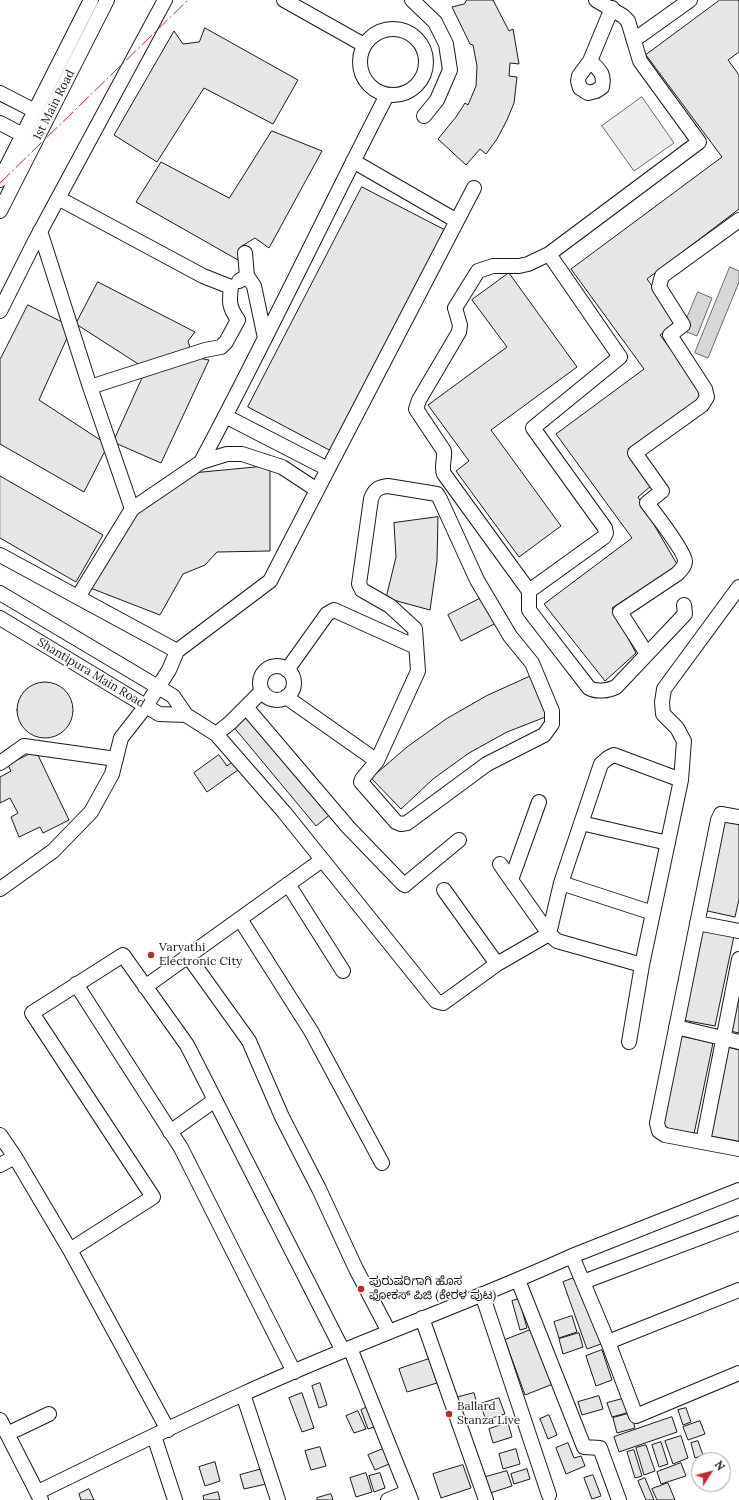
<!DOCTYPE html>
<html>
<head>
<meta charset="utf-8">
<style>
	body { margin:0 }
	#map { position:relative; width:739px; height:1500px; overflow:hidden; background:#fff; font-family:Lora,serif }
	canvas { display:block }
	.north { position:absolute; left:691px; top:1452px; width:40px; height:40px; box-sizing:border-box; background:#fff; border:1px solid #a3a3a3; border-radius:50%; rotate:54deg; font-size:11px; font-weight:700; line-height:16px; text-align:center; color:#1a1a1a }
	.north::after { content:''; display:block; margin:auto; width:14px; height:18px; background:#c62828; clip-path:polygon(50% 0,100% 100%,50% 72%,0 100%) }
</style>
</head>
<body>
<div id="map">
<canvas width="739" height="1500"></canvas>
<div class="north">N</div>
</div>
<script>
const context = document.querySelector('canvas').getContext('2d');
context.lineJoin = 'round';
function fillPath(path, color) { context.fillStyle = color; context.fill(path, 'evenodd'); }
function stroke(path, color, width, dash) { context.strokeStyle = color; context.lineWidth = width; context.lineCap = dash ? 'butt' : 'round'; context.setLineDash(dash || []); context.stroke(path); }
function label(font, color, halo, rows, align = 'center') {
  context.font = font + ' Lora,"Noto Sans Kannada",serif'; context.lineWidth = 3; context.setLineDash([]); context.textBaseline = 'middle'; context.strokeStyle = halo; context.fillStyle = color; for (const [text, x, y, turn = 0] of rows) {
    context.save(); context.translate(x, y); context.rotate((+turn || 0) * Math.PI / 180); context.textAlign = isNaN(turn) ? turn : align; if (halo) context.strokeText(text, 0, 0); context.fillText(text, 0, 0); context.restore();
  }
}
const built = new Path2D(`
	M642 97 674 143 634 171 602 126Z`);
const water = new Path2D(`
	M730 267 739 271V282L708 358 695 353Z
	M698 292 712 298 697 336 682 330Z`);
const building = new Path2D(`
	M467 0H493L509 31 513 29 519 64 510 63 509 76 517 77 514 103 507 120 497 139 486 154 480 149 466 165 438 139 456 117 465 103 468 105 476 86 477 66 473 45 470 44 452 7 464 4Z
	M720 0H739V52L728 60 739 75V209L647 279 678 322 660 335 705 395 628 449 651 486 638 497 678 566 612 608 636 653 605 681 544 604 632 538 556 434 644 369 571 269 722 157 646 55Z
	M205 28 298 80 273 124 204 88 157 162 114 135 174 31 183 44 199 42Z
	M272 131 322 151 269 248 255 238 242 246 238 260 136 202 161 162 229 198Z
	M362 187 447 231 333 452 248 407Z
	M509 273 577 367 491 430 561 526 519 557 456 471 469 461 428 405 507 347 472 300Z
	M98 282 195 332 188 341 193 357 209 360 161 463 113 442 146 369 76 324Z
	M28 305 72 327 39 400 108 445 84 492 0 444V360Z
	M270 466V551L217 552 205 565 183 574 160 615 80 584 132 509 155 485 193 473Z
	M0 476 103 535 76 582 0 538Z
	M438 517 437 561 430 610 386 598 396 557 394 523Z
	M485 596 498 622 461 641 448 615Z
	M531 676 548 716 507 732 469 753 433 779 401 809 371 778 407 747 446 719 486 696Z
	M17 710a28 28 0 1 1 56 0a28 28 0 1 1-56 0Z
	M247 712 332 813 316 826 232 725Z
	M36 751 69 820 43 833 40 827 19 837 11 817 18 813 10 798 0 803V777L11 771 8 765Z
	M219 755 227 766 232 762 238 770 207 792 194 773Z
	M721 819 739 823V899L735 917 703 910Z
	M701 929 734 936 715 1026 683 1020Z
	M739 988V1033L730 1031Z
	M681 1036 713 1043 694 1134 662 1127Z
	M728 1047 739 1050V1144L709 1138Z
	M577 1277 601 1344 587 1349 563 1282Z
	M519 1299 527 1328 520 1330 512 1301Z
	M572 1316 577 1332 559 1338 554 1322Z
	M533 1329 553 1384 525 1395 505 1340Z
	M579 1333 583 1347 563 1354 559 1339Z
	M602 1350 612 1380 596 1386 586 1356Z
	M429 1359 437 1383 407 1392 399 1369Z
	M320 1383 327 1405 319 1408 312 1386Z
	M302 1393 314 1428 302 1432 289 1398Z
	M474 1393 477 1404 458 1409 455 1398Z
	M599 1396 603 1409 582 1415 578 1402Z
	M499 1398 505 1414 486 1420 480 1404Z
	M626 1398 630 1412 612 1417 607 1403Z
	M369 1406 377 1426 368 1429 361 1410Z
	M686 1408 691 1422 683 1425 678 1410Z
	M358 1411 366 1429 354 1433 346 1416Z
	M631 1413 635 1428 617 1433 613 1418Z
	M549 1415 557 1435 548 1439 540 1419Z
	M672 1417 677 1432 619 1452 614 1437Z
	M700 1421 705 1434 688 1440 683 1427Z
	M508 1423 512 1437 493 1443 489 1429Z
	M681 1436 688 1458 673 1464 665 1441Z
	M698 1441 703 1455 695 1458 691 1443Z
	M661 1442 668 1464 659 1467 652 1445Z
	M568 1443 574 1458 581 1456 585 1466 566 1474 556 1448Z
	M646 1445 655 1471 644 1475 636 1448Z
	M320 1447 326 1466 311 1470 305 1451Z
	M383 1449 389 1464 375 1470 368 1455Z
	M516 1449 520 1464 503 1469 499 1454Z
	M634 1450 642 1476 635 1478 627 1452Z
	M215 1462 220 1481 205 1486 199 1467Z
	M681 1463 686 1476 661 1484 657 1472Z
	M463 1465 471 1488 441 1498 433 1474Z
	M262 1469 266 1484 244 1489 240 1475Z
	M527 1469 530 1479 514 1484 511 1474Z
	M507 1471 512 1486 487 1494 482 1478Z
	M366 1473 372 1492 356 1497 350 1478Z
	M380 1473 385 1488 374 1492 369 1476Z
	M593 1475 601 1496 592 1499 584 1478Z
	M645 1478 654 1500H646L638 1481Z
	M668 1483 675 1500H657L652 1489Z
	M89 1489 94 1500H81L79 1494Z
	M218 1492 220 1500H204L203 1496Z
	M331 1494 333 1500H317V1498Z`);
const minor = new Path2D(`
	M284 0 364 45
	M412 0 435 22 446 44 450 70 437 100 424 116
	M360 62a33 33 0 1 1 66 0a33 33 0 1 1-66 0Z
	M634 40 690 0
	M590 61C599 70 605 73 602 87L596 91 588 93 580 88 578 81 579 76 590 61 612 8
	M0 93 35 111
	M0 123 23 135
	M353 161 457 221
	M0 180 91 0
	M0 211 107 0
	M40 231 90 387 205 350 221 347 226 342 238 320C229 307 229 302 231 287L203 276 58 198
	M549 254 528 264 519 266H493L478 271 455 308 460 325 459 332 419 400 416 409 444 451C445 459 441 467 444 474L529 591V610L535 618 589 688C596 692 608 691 616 687L685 614 684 605
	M247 276 254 286 265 338
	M239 281 247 276 245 253
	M0 311 35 241 165 0
	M90 387 132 509 201 462 227 454H242L282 467 317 490
	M201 462C266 341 324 217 387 95
	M328 469 474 188
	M388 486 437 494 440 499 477 580 510 636 532 663 552 711V724L544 735 487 764 407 823 401 824 396 822 361 782 362 779 377 761 418 671 415 629 390 606 362 590 359 584 371 499C374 490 378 487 388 486Z
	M0 555 177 651 270 581 328 469 225 416
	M529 591 604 537 606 533 605 528 533 428 620 357 549 254 699 142 640 61 628 21 623 16 596 0
	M0 593 173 696 186 715 216 734 284 812 436 1001 443 1003 497 964 549 934 561 883 601 764 608 758 614 755 681 780 642 965 557 941 549 934 511 880 539 802
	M78 597 132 509
	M0 618 159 714 186 715
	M647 654 620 612 677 574C681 570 685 566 685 561 685 552 654 512 647 503L662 491 635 453 702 405 707 397 705 389 670 335 683 325 659 287 662 276 739 220
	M260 683a17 17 0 1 1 34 0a17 17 0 1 1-34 0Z
	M287 670 327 614 334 610 416 647
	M286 697 377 761
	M246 707 348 827 403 884 405 885 407 883 459 840
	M216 734 230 723 262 691
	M0 763 24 746 116 759
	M681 780 684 741 677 728 663 714 662 702 664 689 739 587
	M739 817 721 814 718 820 657 1123 659 1131 665 1135 739 1149
	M581 823 668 843
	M500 864 511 880
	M561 883 653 913
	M288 884 343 971
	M0 889 53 851 91 812 112 774 121 738 146 706 169 670 177 651
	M444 890 497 964
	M240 919 311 1031 382 1163
	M697 923 739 931
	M188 956 249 1041 282 1117 319 1189 356 1269 389 1332
	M76 984 181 1148 294 1372
	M145 987 322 860
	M676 1027 739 1042
	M629 1042 642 965
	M170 1132 215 1100
	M0 1135 15 1157
	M703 1142 739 959
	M0 1165 15 1157 70 1250 168 1430
	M70 1250 153 1197 32 1013 123 955 187 1045 343 1351
	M572 1256 739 1190
	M518 1280 584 1447 600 1448 619 1500
	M583 1282 739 1223
	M482 1294 549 1495
	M422 1318 486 1500
	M608 1342 636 1416 739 1373
	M350 1348 411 1500
	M243 1394 278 1500
	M0 1420 41 1500
	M7 1434 49 1414
	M154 1436 175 1500
	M38 1492C106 1459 174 1425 243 1394 351 1344 464 1305 572 1256L608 1342 739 1290
	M388 1500 407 1492`);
const power = new Path2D(`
	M0 183 188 0`);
const markers = [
	[151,955,4,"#c62828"],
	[361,1289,4,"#c62828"],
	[449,1414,4,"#c62828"]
];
const streetNames = [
	["1st Main Road",54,105,-63],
	["Shantipura Main Road",91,673,31]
];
const poiNames = [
	["Varvathi",159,948],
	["Electronic City",159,962],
	["ಪುರುಷರಿಗಾಗಿ ಹೊಸ",369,1282],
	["ಫೋಕಸ್ ಪಿಜಿ (ಕೇರಳ ಪುಟ)",369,1296],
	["Ballard",457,1407],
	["Stanza Live",457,1421]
];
fillPath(built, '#ededed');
stroke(built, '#6a6a6a', 1);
fillPath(water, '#d7d7d7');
stroke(water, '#6a6a6a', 1);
fillPath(building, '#e6e6e6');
stroke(building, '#1a1a1a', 1);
stroke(minor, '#1a1a1a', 16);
stroke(minor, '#fff', 14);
stroke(power, '#c62828', 1, [14, 3, 2, 3]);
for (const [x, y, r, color] of markers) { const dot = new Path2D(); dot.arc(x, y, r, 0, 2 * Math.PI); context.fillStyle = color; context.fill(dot); stroke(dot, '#fff', 1.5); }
label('12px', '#1a1a1a', '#fff', streetNames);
label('12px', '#1a1a1a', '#fff', poiNames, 'left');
</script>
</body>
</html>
